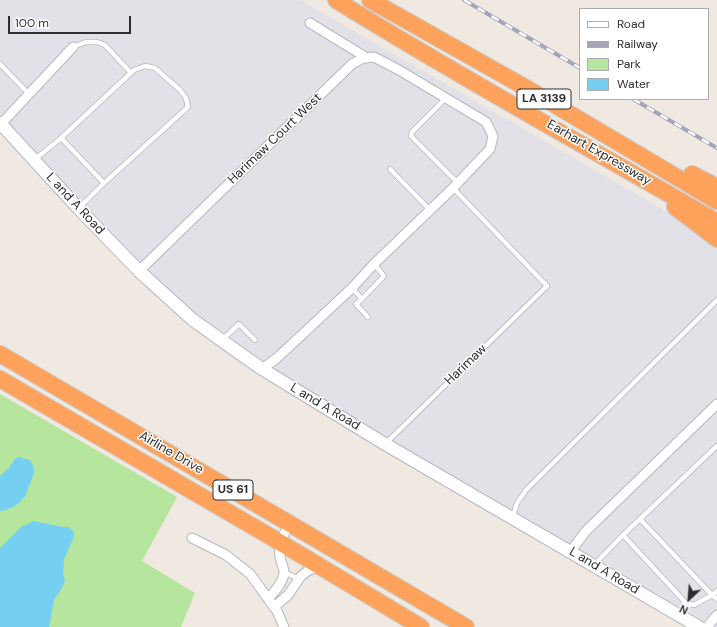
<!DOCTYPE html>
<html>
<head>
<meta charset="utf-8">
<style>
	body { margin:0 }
	#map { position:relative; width:717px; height:627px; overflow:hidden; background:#efe9e1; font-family:"DM Sans",sans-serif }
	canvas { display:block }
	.legend { position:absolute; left:579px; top:8px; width:130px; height:92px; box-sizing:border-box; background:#fff; border:1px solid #ababab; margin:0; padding:5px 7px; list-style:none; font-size:12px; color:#2e2e2e }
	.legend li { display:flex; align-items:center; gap:8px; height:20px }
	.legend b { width:20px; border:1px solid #ababab }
	.north { position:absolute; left:669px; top:579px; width:40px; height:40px; -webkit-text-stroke:3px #fff; paint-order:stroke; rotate:206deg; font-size:11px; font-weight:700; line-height:16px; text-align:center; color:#2e2e2e }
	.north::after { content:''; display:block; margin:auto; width:14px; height:18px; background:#2e2e2e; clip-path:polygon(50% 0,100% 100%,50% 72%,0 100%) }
	.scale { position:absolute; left:8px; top:16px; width:123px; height:18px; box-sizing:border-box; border:2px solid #2e2e2e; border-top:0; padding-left:5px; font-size:12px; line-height:14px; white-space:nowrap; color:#2e2e2e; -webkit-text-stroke:3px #fff; paint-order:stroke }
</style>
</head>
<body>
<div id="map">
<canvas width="717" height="627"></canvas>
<ul class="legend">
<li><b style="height:5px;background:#fff"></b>Road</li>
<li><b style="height:5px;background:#a3a6b8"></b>Railway</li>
<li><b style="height:11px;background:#b6e59e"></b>Park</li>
<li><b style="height:11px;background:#75cff0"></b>Water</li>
</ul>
<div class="north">N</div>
<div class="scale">100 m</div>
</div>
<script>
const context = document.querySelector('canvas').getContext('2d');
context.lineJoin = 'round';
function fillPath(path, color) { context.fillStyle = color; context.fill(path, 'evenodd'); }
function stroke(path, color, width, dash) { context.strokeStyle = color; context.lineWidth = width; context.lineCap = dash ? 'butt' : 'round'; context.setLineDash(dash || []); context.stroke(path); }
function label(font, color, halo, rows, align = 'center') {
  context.font = font + ' "DM Sans",sans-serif'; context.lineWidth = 3; context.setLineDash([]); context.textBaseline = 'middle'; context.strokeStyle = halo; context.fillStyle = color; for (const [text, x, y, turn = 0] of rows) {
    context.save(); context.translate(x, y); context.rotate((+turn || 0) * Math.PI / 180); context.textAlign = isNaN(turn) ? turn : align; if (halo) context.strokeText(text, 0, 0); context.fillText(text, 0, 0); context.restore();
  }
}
const industrial = new Path2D(`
	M0 0H300L680 219 717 248V627H693L243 366 192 328 148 290 0 130Z`);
const green = new Path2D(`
	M0 394 177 497 142 561 195 593 181 627H0Z`);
const water = new Path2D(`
	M18 457 30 460C37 470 33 476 29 486 27 489 27 492 26 495 20 504 10 510 0 511V476L9 468 14 460Z
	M33 521 63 527H69L74 532 73 539 64 559 63 573 65 581 63 586 54 600 49 627H0V548L23 525H26Z`);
const lane = new Path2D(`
	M73 47 86 42H97L105 45 131 73
	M0 64 29 94
	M446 98 412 132 411 136 458 183
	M60 139 134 70 145 66 155 68 180 90 186 98 188 107 103 184
	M34 160 60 139 63 140 103 182V184L79 208
	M390 169 430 210
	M352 288 362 299 384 276 374 264
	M362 299 356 304 368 317
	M223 339 239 324 255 340
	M386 443 547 286 453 188
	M513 517 517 503 526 490 717 300
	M640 519 717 446
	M595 564 623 535
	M284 572 299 579
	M717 591 712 595 694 605 686 603 623 535 640 519 712 595 717 599`);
const street = new Path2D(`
	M310 23 367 58
	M1 124 73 47
	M139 271 352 64 363 58 374 57 399 70 486 122 493 136 490 149 453 188 374 264 352 288 277 358 262 369
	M192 538 226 555 250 574 277 611 284 627
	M571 551 586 531 717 404
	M268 599C274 592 284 582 284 572 284 567 280 561 280 556 278 543 284 534 290 523
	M274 607 288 595 301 576 309 570 321 567
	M707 627 717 615`);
const secondary = new Path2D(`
	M0 123 79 209 139 271 193 320 262 369 385 444 699 627`);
const highway = new Path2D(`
	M336 0C461 78 590 148 717 222
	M370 0 528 89 717 201
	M692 174 717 187
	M675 207 717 239
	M0 354 466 627
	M0 379 271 537 421 627`);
const rail = new Path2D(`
	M464 0 580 68
	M633 99 717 148`);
const shields = [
	[544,99,54],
	[233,490,40]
];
const shieldNames = [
	["LA 3139",544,99],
	["US 61",233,490]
];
const streetNames = [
	["Harimaw Court West",275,139,-44],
	["Earhart Expressway",599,153,30],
	["L and A Road",75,204,47],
	["Harimaw",466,365,-44],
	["L and A Road",325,407,31],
	["Airline Drive",171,453,30],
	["L and A Road",604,571,31]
];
fillPath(industrial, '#e3e1e8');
fillPath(green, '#b6e59e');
fillPath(water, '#75cff0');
stroke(lane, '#b4b7c1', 6);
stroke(street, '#b4b7c1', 11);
stroke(secondary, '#b4b7c1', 14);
stroke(highway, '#c9c9c9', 18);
stroke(lane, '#fff', 4.5);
stroke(street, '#fff', 9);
stroke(secondary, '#fff', 12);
stroke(highway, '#ffa35c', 16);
stroke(rail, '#a3a6b8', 4);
stroke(rail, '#fff', 2.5, [8]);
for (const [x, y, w] of shields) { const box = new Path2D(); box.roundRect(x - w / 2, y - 10, w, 20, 3); context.fillStyle = '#fff'; context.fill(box); stroke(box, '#2e2e2e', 1); }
label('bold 12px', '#2e2e2e', null, shieldNames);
label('13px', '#2e2e2e', '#fff', streetNames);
</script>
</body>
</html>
